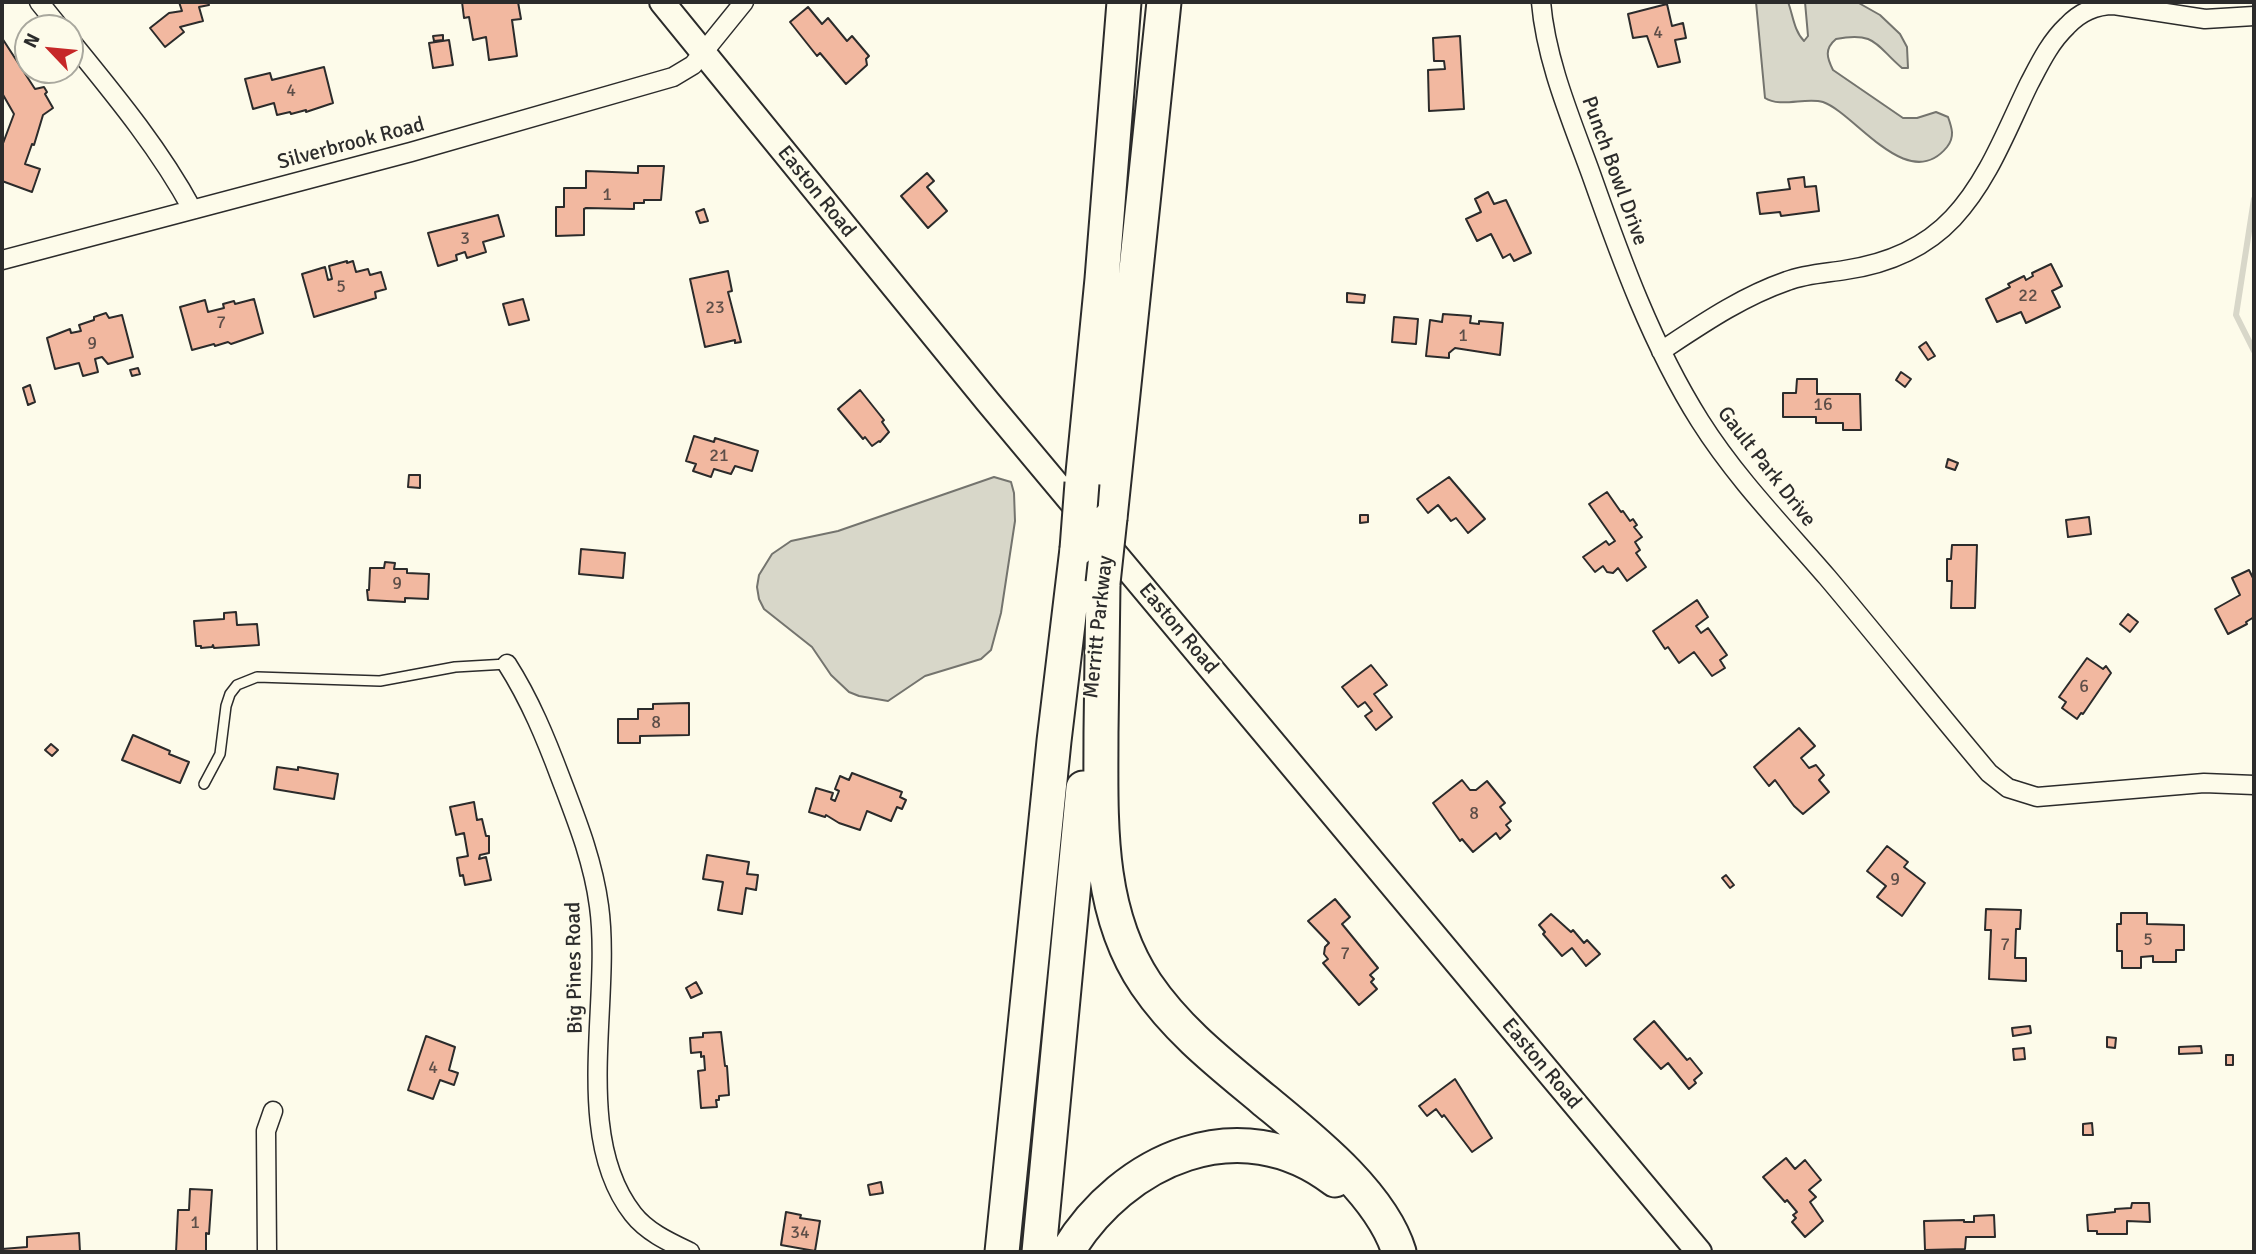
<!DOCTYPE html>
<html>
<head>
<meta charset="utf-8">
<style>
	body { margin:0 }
	#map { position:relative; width:2256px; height:1254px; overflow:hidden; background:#fdfbea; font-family:Signika,sans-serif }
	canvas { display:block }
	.frame { position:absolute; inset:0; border:4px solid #2b2b2b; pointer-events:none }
	.north { position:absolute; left:14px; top:14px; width:70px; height:70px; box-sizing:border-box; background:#fdfbea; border:2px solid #a9a89e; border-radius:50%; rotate:296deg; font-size:19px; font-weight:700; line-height:28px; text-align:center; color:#2b2b2b }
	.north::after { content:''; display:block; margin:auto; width:24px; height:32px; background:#c62828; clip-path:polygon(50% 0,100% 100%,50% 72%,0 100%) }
</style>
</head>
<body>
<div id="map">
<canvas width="2256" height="1254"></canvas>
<div class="frame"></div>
<div class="north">N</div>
</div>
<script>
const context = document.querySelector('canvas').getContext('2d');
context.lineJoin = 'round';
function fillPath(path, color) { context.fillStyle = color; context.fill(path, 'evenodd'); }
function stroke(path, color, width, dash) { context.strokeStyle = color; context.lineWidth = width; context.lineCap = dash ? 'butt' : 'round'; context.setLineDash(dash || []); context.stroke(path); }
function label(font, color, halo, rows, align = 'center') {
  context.font = font + ' Signika,sans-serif'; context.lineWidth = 5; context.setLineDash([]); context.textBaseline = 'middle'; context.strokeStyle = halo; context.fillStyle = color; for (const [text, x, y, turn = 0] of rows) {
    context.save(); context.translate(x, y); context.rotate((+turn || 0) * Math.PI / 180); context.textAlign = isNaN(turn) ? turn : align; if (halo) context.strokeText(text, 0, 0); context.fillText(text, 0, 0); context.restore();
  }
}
const water = new Path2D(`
	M1756 2H1788C1793 15 1794 31 1804 41L1808 36 1805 2H1857L1880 15 1900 34 1907 47 1908 68H1902C1876 46 1876 31 1836 39 1824 49 1827 58 1833 70L1903 118H1917L1936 112 1948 117C1952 128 1955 137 1947 147 1908 195 1855 113 1823 102 1806 97 1780 108 1765 98Z
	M994 477 1011 482 1014 493 1015 521 1001 613 991 650 981 659 925 676 888 701 859 696 849 692 831 675 812 647 764 609 759 599 757 587 759 575 772 554 791 541 838 531Z`);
const stream = new Path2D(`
	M2254 199 2236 315 2254 351`);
const building = new Path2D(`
	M179 2H208L209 5 199 7 203 21 180 27 184 32 165 47 150 28 169 13 182 11Z
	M462 2H518L521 19 512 20 517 56 489 60 486 37 473 40 469 17 464 18Z
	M1667 4 1672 26 1683 23 1686 38 1675 40 1680 62 1658 67 1647 36 1633 38 1628 14Z
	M808 7 822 24 828 18 847 41 852 36 869 56 866 59 867 65 846 84 820 53 817 56 790 22Z
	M443 35V40L434 41 433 36Z
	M1460 36 1464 109 1429 111 1428 70 1445 69 1444 61H1434L1433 38Z
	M2 38 35 89 44 87 47 92 45 94 53 108 43 115 34 145 32 144 25 164 40 169 32 192 2 181V146L14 114 2 93Z
	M449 40 453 65 433 68 429 43Z
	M324 67 333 103 306 112V110L291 114 290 112 277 115 274 103 253 109 245 79 270 73 272 80Z
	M638 166H664L661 200H644V203H634V209L586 208 584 209V235L556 236V207H564V188H586V171L638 173Z
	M927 173 934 181 927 187 947 211 928 228 901 196Z
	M1804 177 1805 187 1816 186 1819 211 1781 216 1780 212 1760 214 1757 193 1790 189 1788 179Z
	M1488 192 1494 204 1506 200 1531 253 1514 261 1510 254 1503 258 1491 234 1477 241 1466 219 1481 212 1475 199Z
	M704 209 708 221 700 223 696 212Z
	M498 215 504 236 483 242 486 252 467 258 465 252 456 255 457 260 438 266 428 233Z
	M347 261V263L353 261 356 272 368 269 370 275 381 272 386 289 375 292 376 298 314 317 302 274 325 267 328 280 332 279 329 266Z
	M2051 264 2062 286 2052 291 2060 307 2026 323 2021 312 1997 322 1986 299 2010 287 2008 284 2024 276 2026 280 2033 276 2032 273Z
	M728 271 732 291 728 292 741 342 735 343V340L705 347 690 279Z
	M1347 293 1365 295 1364 303 1347 302Z
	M254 299 263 333 231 344 228 342 215 346 214 344 192 350 180 307 205 300 208 312 224 308 223 304 234 301 235 304Z
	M523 299 529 320 509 325 503 304Z
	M106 313 109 318 122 315 133 357 108 364 102 357 95 359 98 372 83 376 79 363 55 369 47 338 70 329 71 333 81 331 79 325 94 320V317Z
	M1443 314 1471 316 1470 323 1479 324V321L1503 323 1500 355 1455 348 1449 353V358L1426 356 1430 320 1442 322Z
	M1394 317 1418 319 1416 344 1392 342Z
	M1926 342 1935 356 1928 360 1919 347Z
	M138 368 140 374 132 376 130 370Z
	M1901 372 1911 379 1905 387 1896 380Z
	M1797 379H1817V394H1860L1861 430H1843V423H1816V417H1783V393H1796Z
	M30 385 35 402 28 405 23 388Z
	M860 390 884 420 882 422 889 432 880 442 879 441 872 446 865 437 863 439 838 409Z
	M694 436 714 442 715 438 758 451 752 471 735 466 731 474 714 469 711 477 693 471 696 464 686 461Z
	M1948 459 1958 463 1955 470 1946 467Z
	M409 475H420V488L408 487Z
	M1449 477 1485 519 1468 533 1456 518 1451 521 1438 505 1428 513 1417 499Z
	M1607 492 1621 512 1623 511 1630 521 1633 519 1637 525 1634 527 1642 537 1635 542 1640 550 1636 553 1646 567 1627 581 1618 568 1613 573 1607 572 1603 566 1595 572 1583 557 1606 541 1609 545 1615 541 1589 504Z
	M1360 515H1368V522L1360 523Z
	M2089 517 2091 534 2068 537 2066 520Z
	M1952 545H1977L1975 608H1951L1952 581H1947V559H1951Z
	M581 549 625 553 623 578 579 574Z
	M385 562 395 563 394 569H407V573L429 574 428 599 405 598V602L368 600 367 590H369L370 568H384Z
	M2249 570 2254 580V617L2246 622 2247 624 2228 634 2215 609 2240 595 2232 578Z
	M1697 600 1708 617 1696 626 1701 633 1708 628 1727 655 1720 660 1725 668 1712 676 1694 652 1679 663 1668 647 1665 649 1653 631Z
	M236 612 237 625 257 624 259 645 214 648 213 645 212 647 201 648V646H196L194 621 224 619V613Z
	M2128 614 2138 622 2130 632 2120 624Z
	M2087 658 2103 669 2106 666 2111 673 2083 714 2081 713 2077 719 2062 708 2066 702 2059 697Z
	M1371 665 1387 685 1374 694 1392 717 1376 730 1365 716 1372 711 1365 702 1358 707 1342 687Z
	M689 703V735L640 736V743H618V719H638V709H653V704Z
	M1799 728 1815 746 1801 758 1809 768 1816 765 1824 775 1819 780 1829 792 1803 814 1794 806 1775 780 1769 786 1754 767Z
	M133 735 170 751 169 754 189 762 180 783 122 760Z
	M51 744 58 750 52 756 45 750Z
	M277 767 298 770V767L338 774 334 799 274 789Z
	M852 773 902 792 900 797 906 800 902 809 897 807 891 821 867 811 860 830 839 823 826 815 825 817 809 812 816 788 833 793 831 799 835 801 839 791 835 789 840 776 849 780Z
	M1462 780 1470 790H1476L1487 781 1505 803 1500 807 1511 821 1506 825 1510 830 1500 839 1496 833 1473 852 1462 839 1460 841 1433 803Z
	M474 802 477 820 482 819 486 836H489V853L480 855 479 859 486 857 491 880 465 885 463 875 460 876 457 858 468 856 464 833 456 835 450 807Z
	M1887 846 1908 862 1904 867 1925 883 1902 916 1877 897 1886 886 1867 871Z
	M707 855 749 862 747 874 758 875 756 890 746 888 742 914 718 910 723 882 703 879Z
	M1726 875 1734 885 1730 888 1722 878Z
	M1335 899 1350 917 1342 924 1378 968 1370 975 1374 979 1371 982 1377 989 1359 1005 1323 963 1328 959 1324 954 1325 947 1329 943 1308 921Z
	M1986 909 2021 910 2020 929H2016L2015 958H2026V981L1989 979 1991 930H1985Z
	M2121 913H2147V924L2184 925V950H2176V962H2153V956L2141 957V968H2122V951H2117V924H2121Z
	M1551 914 1571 932 1573 930 1584 943 1587 940 1600 954 1586 966 1572 948 1562 956 1543 934 1545 932 1539 925Z
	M696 982 702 993 691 998 686 988Z
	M1654 1021 1687 1060 1690 1058 1702 1073 1694 1080 1696 1083 1689 1089 1668 1063 1661 1069 1634 1039Z
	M2030 1026 2031 1033 2013 1036 2012 1028Z
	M721 1032 725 1066H727L729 1095 719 1096V1100H716L717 1107 701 1108 698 1071 705 1070 704 1056 701 1057V1052L691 1053 690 1038 703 1037V1033Z
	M426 1036 455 1047 449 1070 458 1073 454 1085 440 1080 433 1099 408 1090Z
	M2107 1037 2116 1038 2115 1048 2107 1047Z
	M2201 1046 2202 1053 2179 1054V1047Z
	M2024 1048 2025 1059 2014 1060 2013 1049Z
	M2226 1055H2233V1065H2226Z
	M1455 1079 1492 1138 1472 1152 1444 1115 1442 1117 1436 1109 1427 1116 1419 1106Z
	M2092 1123 2093 1135H2083V1124Z
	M1786 1158 1795 1169 1805 1160 1821 1180 1809 1190 1816 1197 1810 1202 1823 1221 1805 1237 1792 1222 1796 1218 1793 1215 1797 1212 1787 1200 1785 1202 1763 1177Z
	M881 1182 883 1193 870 1195 868 1185Z
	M190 1189 212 1190 209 1234 206 1233V1252H176L178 1210H189Z
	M2132 1203H2149L2150 1222 2127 1221V1234H2097V1231H2088L2087 1215 2115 1212V1209L2131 1208Z
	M786 1212 801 1215 800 1218 820 1221 815 1251 781 1245Z
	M1994 1215 1995 1237H1966L1965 1249 1925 1250 1924 1221 1964 1220V1222H1974V1216Z
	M79 1233 80 1252H2V1249L27 1247V1237Z`);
const service = new Path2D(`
	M204 784 220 754 226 706 230 694 237 685 257 677 380 681 455 667 507 664`);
const minor = new Path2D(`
	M39 2 60 28
	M1541 2C1546 61 1571 119 1591 174 1621 259 1652 345 1700 421 1736 478 1783 526 1827 577 1882 642 1934 708 1989 773L2008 788 2037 797 2204 783 2254 785
	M70 40C114 94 159 148 192 209
	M2 260 411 152 673 77 693 65 744 2
	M1661 351C1702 324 1741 297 1787 281 1805 274 1826 273 1845 270 1886 264 1924 249 1953 218 1988 181 2007 129 2029 84 2040 63 2050 42 2067 26 2079 13 2096 5 2114 5L2205 19 2254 16
	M507 664C530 700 546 739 561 779 577 821 593 861 599 906 612 1000 571 1135 633 1214 647 1232 669 1242 690 1252
	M267 1252 266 1131 273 1111`);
const secondary = new Path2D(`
	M662 2 988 402 1699 1252`);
const motorway = new Path2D(`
	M1082 483 1102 279 1124 2
	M1110 518 1164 2
	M1103 583C1102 633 1102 683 1101 732 1101 818 1096 910 1146 984 1178 1031 1221 1064 1263 1099 1310 1138 1381 1193 1399 1252
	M1002 1252 1054 741 1077 549
	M1039 1252 1083 788
	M1067 1252C1123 1159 1240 1107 1335 1180`);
const motorwayBridge = new Path2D(`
	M1077 549 1082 483
	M1103 583 1110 518`);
const numberNames = [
	["4",1658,33],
	["4",291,91],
	["1",607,195],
	["3",465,239],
	["5",341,287],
	["22",2028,296],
	["23",715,308],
	["7",221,323],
	["1",1463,336],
	["9",92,344],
	["16",1823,405],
	["21",719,456],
	["9",397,584],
	["6",2084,687],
	["8",656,723],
	["8",1474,814],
	["9",1895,880],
	["5",2148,940],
	["7",2005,945],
	["7",1345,954],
	["4",433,1068],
	["1",195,1223],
	["34",800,1233]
];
const streetNames = [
	["Silverbrook Road",351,144,-15],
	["Punch Bowl Drive",1614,171,70],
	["Easton Road",816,192,51],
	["Gault Park Drive",1766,467,52],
	["Merritt Parkway",1099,627,-84],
	["Easton Road",1178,629,50],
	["Big Pines Road",575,968,-91],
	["Easton Road",1541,1064,50]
];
fillPath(water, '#d8d7c9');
stroke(water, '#74746e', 2);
stroke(stream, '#d8d7c9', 6);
fillPath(building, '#f2b8a0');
stroke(building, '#2b2b2b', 2);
stroke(service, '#2b2b2b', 12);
stroke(minor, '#2b2b2b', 21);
stroke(secondary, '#2b2b2b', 28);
stroke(motorway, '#2b2b2b', 37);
stroke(service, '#fdfbea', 9);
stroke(minor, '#fdfbea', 18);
stroke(secondary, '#fdfbea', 24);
stroke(motorway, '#fdfbea', 33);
stroke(motorwayBridge, '#2b2b2b', 37, []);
stroke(motorwayBridge, '#fdfbea', 33);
label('18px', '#5d4e48', null, numberNames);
label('21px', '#2b2b2b', '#fdfbea', streetNames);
</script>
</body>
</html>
